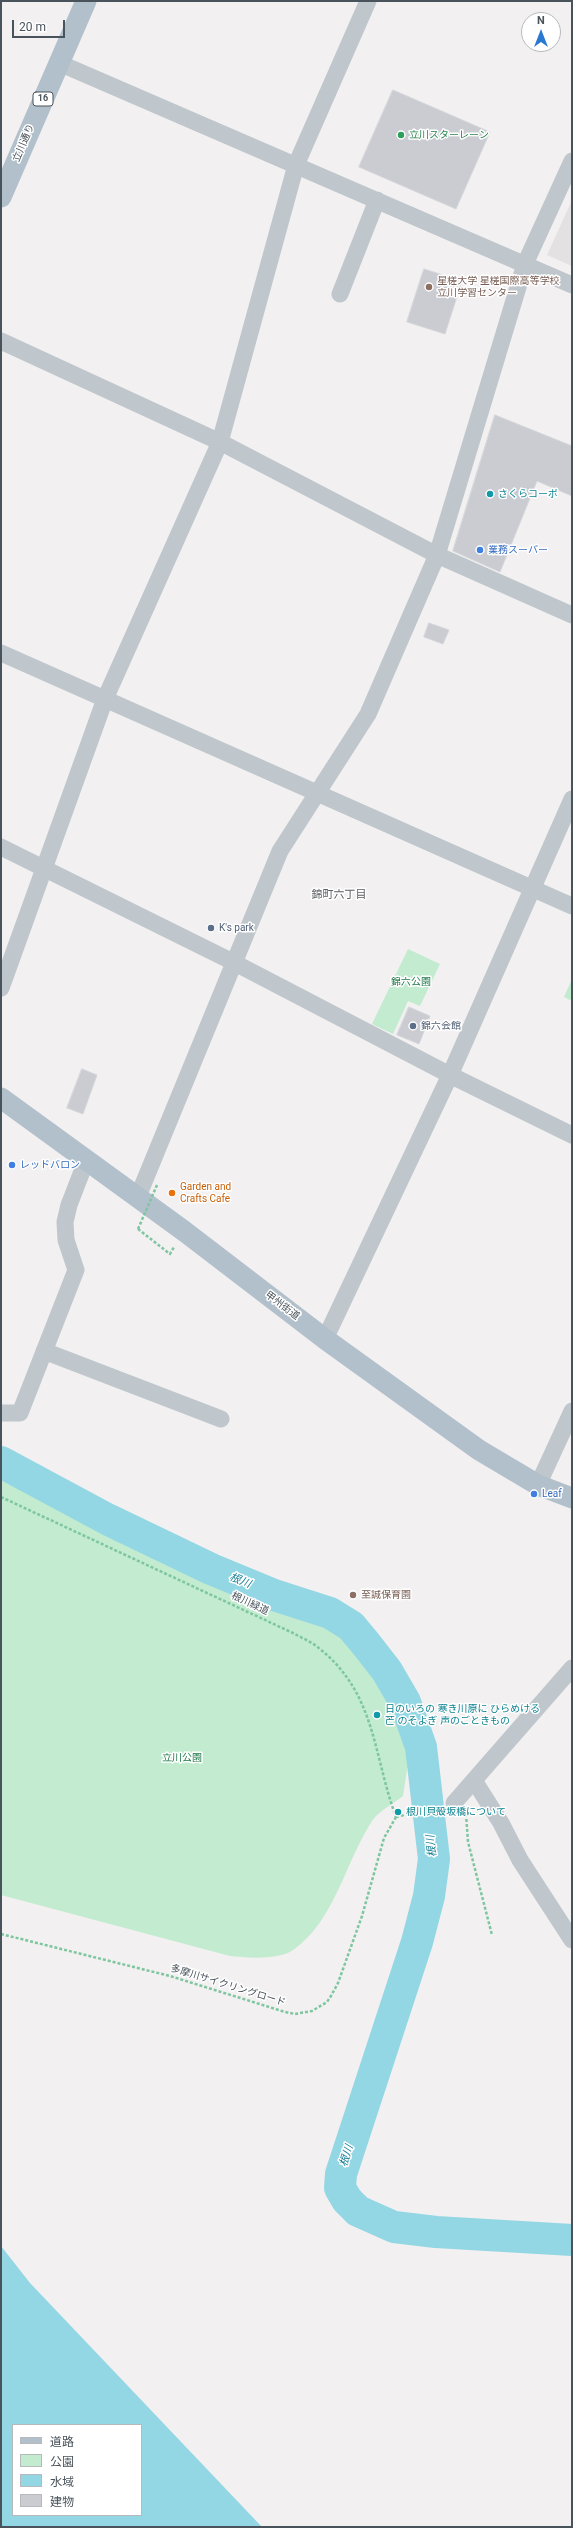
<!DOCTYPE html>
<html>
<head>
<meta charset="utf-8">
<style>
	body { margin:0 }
	#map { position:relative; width:573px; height:2528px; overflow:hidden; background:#f2f0f0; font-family:Roboto,"Noto Sans JP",sans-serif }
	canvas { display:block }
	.frame { position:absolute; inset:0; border:2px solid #49535b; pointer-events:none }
	.legend { position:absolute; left:12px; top:2424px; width:130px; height:92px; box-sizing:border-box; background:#fff; border:1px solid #b6babd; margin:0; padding:5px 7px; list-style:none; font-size:12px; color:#49535b }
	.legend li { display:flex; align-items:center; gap:8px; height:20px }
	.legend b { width:20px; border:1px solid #b6babd }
	.north { position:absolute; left:521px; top:12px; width:40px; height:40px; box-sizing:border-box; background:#fff; border:1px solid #b6babd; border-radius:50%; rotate:0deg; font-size:11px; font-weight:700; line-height:16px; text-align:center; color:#49535b }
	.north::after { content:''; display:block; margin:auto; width:14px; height:18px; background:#2979d2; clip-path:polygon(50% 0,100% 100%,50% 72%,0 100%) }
	.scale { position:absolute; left:12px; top:20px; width:53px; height:18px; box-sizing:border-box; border:2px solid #49535b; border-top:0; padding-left:5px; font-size:12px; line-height:14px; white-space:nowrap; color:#49535b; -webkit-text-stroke:3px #fff; paint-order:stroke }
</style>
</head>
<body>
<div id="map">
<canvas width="573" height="2528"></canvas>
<div class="frame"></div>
<ul class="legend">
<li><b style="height:5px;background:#b2c0cc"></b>道路</li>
<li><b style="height:11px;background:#c2ebd0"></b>公園</li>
<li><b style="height:11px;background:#93d7e4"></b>水域</li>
<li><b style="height:11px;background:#caccd2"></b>建物</li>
</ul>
<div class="north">N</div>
<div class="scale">20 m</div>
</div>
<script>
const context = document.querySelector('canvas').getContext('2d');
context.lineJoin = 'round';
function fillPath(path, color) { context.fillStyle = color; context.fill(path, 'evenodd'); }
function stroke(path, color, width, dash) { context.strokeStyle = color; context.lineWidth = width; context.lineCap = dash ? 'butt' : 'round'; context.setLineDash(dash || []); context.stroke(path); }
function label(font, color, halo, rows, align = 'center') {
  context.font = font + ' Roboto,"Noto Sans JP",sans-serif'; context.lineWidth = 3; context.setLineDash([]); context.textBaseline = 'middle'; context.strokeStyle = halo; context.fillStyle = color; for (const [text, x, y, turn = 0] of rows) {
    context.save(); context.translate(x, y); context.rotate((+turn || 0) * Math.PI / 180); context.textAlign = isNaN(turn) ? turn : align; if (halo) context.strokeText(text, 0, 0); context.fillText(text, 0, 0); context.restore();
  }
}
const education = new Path2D(`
	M572 200V266L547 255Z`);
const green = new Path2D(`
	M408 949 440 964 420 1006 408 1001 393 1034 372 1024Z
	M572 979V1001L564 997Z
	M1 1478 2 1481 195 1571 320 1620 358 1647 384 1683 401 1717 408 1763 403 1796C394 1803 379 1811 372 1821 345 1862 335 1921 293 1950 279 1960 247 1958 230 1956L1 1895Z`);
const water = new Path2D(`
	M1 2246 30 2283 262 2527H1ZM13 2425H141V2515H13Z`);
const river = new Path2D(`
	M1 1462 107 1519 211 1569 274 1595 330 1613 351 1626 366 1644 387 1671 405 1702 421 1747 434 1859 429 1896 417 1942 341 2174 340 2188 347 2200 358 2211 394 2227 436 2232 572 2240`);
const building = new Path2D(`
	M393 90 490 132 456 209 359 167Z
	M424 269 462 281 445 334 407 322Z
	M495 415 572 446V496L537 481 500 572 453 551Z
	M429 623 449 630 443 644 424 637Z
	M409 1007 430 1016 419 1044 397 1035Z
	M82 1069 97 1075 83 1114 67 1108Z`);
const path = new Path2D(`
	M138 1229 170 1254 174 1247
	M1 1497 293 1633C302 1638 312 1642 320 1649 376 1694 373 1755 396 1817
	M466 1814 468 1842 492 1935
	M396 1817 438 1807
	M1 1934 170 1976 285 2012 295 2014 312 2011 327 2002 331 1996 338 1983 362 1916 384 1838 396 1817`);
const minor = new Path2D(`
	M59 63 572 285
	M340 294 377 200
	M1 341 220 442 437 555 572 615
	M1 653 572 906
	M1 847 233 962 450 1075 572 1135
	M1 988 105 699 220 442 296 165 368 1
	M137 1199 280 851 368 714 437 555 525 264 572 161
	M325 1339 450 1075 572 799
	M44 1351 221 1419
	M1 1413H20L76 1270 66 1240 65 1222 69 1205 86 1161
	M538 1485 572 1411
	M475 1782 501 1823 520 1860 572 1940
	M454 1803 572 1668`);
const major = new Path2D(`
	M1 197 86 1
	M1 1098 184 1231 325 1339 479 1450 538 1485 572 1498`);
const pathBridge = new Path2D(`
	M138 1229 157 1185`);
const markers = [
	[401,135,4,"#2e9e5b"],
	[429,287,4,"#8d6e63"],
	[490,494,4,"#0f9aa8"],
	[480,550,4,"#3f7fe0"],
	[211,928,4,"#5c6f8a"],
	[413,1026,4,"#5c6f8a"],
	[12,1165,4,"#3f7fe0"],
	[172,1193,4,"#e8710a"],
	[534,1494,4,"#3f7fe0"],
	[353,1595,4,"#8d6e63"],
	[377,1715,4,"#0f9aa8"],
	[398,1812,4,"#0f9aa8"]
];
const shields = [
	[43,99,20]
];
const shieldNames = [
	["16",43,99]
];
const leisureNames = [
	["立川スターレーン",409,135]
];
const streetNames = [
	["立川通り",24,143,-67],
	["甲州街道",282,1306,37],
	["根川緑道",250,1604,25],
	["多摩川サイクリングロード",228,1986,17]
];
const educationNames = [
	["星槎大学 星槎国際高等学校",437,281],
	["立川学習センター",437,293],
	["至誠保育園",361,1595]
];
const cultureNames = [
	["さくらコーポ",498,494],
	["日のいろの 寒き川原に ひらめける",385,1709],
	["芒 のそよぎ 声のごときもの",385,1721],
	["根川貝殻坂橋について",406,1812]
];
const shopNames = [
	["業務スーパー",488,550],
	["レッドバロン",20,1165],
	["Leaf",542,1494]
];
const serviceNames = [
	["K's park",219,928],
	["錦六会館",421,1026]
];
const parkNames = [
	["錦六公園",411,982],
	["立川公園",182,1758]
];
const foodNames = [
	["Garden and",180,1187],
	["Crafts Cafe",180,1199]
];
const neighbourhoodNames = [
	["錦町六丁目",339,895]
];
const waterNames = [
	["根川",240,1581,22],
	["根川",432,1846,-96],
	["根川",347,2156,-72]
];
fillPath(education, '#e3e1e1');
fillPath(green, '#c2ebd0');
fillPath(water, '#93d7e4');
stroke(river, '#93d7e4', 32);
fillPath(building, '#caccd2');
stroke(building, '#d4d6da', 1);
stroke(path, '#7dc69f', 2.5, [3, 2]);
stroke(minor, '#bfc7cd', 17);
stroke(major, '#b2c0cc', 21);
stroke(pathBridge, '#7dc69f', 2.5, [3, 2]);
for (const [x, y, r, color] of markers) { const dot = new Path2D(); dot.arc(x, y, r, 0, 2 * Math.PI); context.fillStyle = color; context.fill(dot); stroke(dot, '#fff', 1.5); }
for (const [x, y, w] of shields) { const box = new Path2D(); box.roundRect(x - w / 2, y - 7, w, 14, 3); context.fillStyle = '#fff'; context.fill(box); stroke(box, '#49535b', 1); }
label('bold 9px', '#49535b', null, shieldNames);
label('10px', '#27864d', '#fff', leisureNames, 'left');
label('10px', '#49535b', '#fff', streetNames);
label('10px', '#785e54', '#fff', educationNames, 'left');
label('10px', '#0d838f', '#fff', cultureNames, 'left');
label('10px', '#366cbe', '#fff', shopNames, 'left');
label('10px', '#4e5e75', '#fff', serviceNames, 'left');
label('10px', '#1f7748', '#fff', parkNames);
label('10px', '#c56008', '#fff', foodNames, 'left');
label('11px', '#5d6064', '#fff', neighbourhoodNames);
label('italic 11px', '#198197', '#fff', waterNames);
</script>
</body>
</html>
